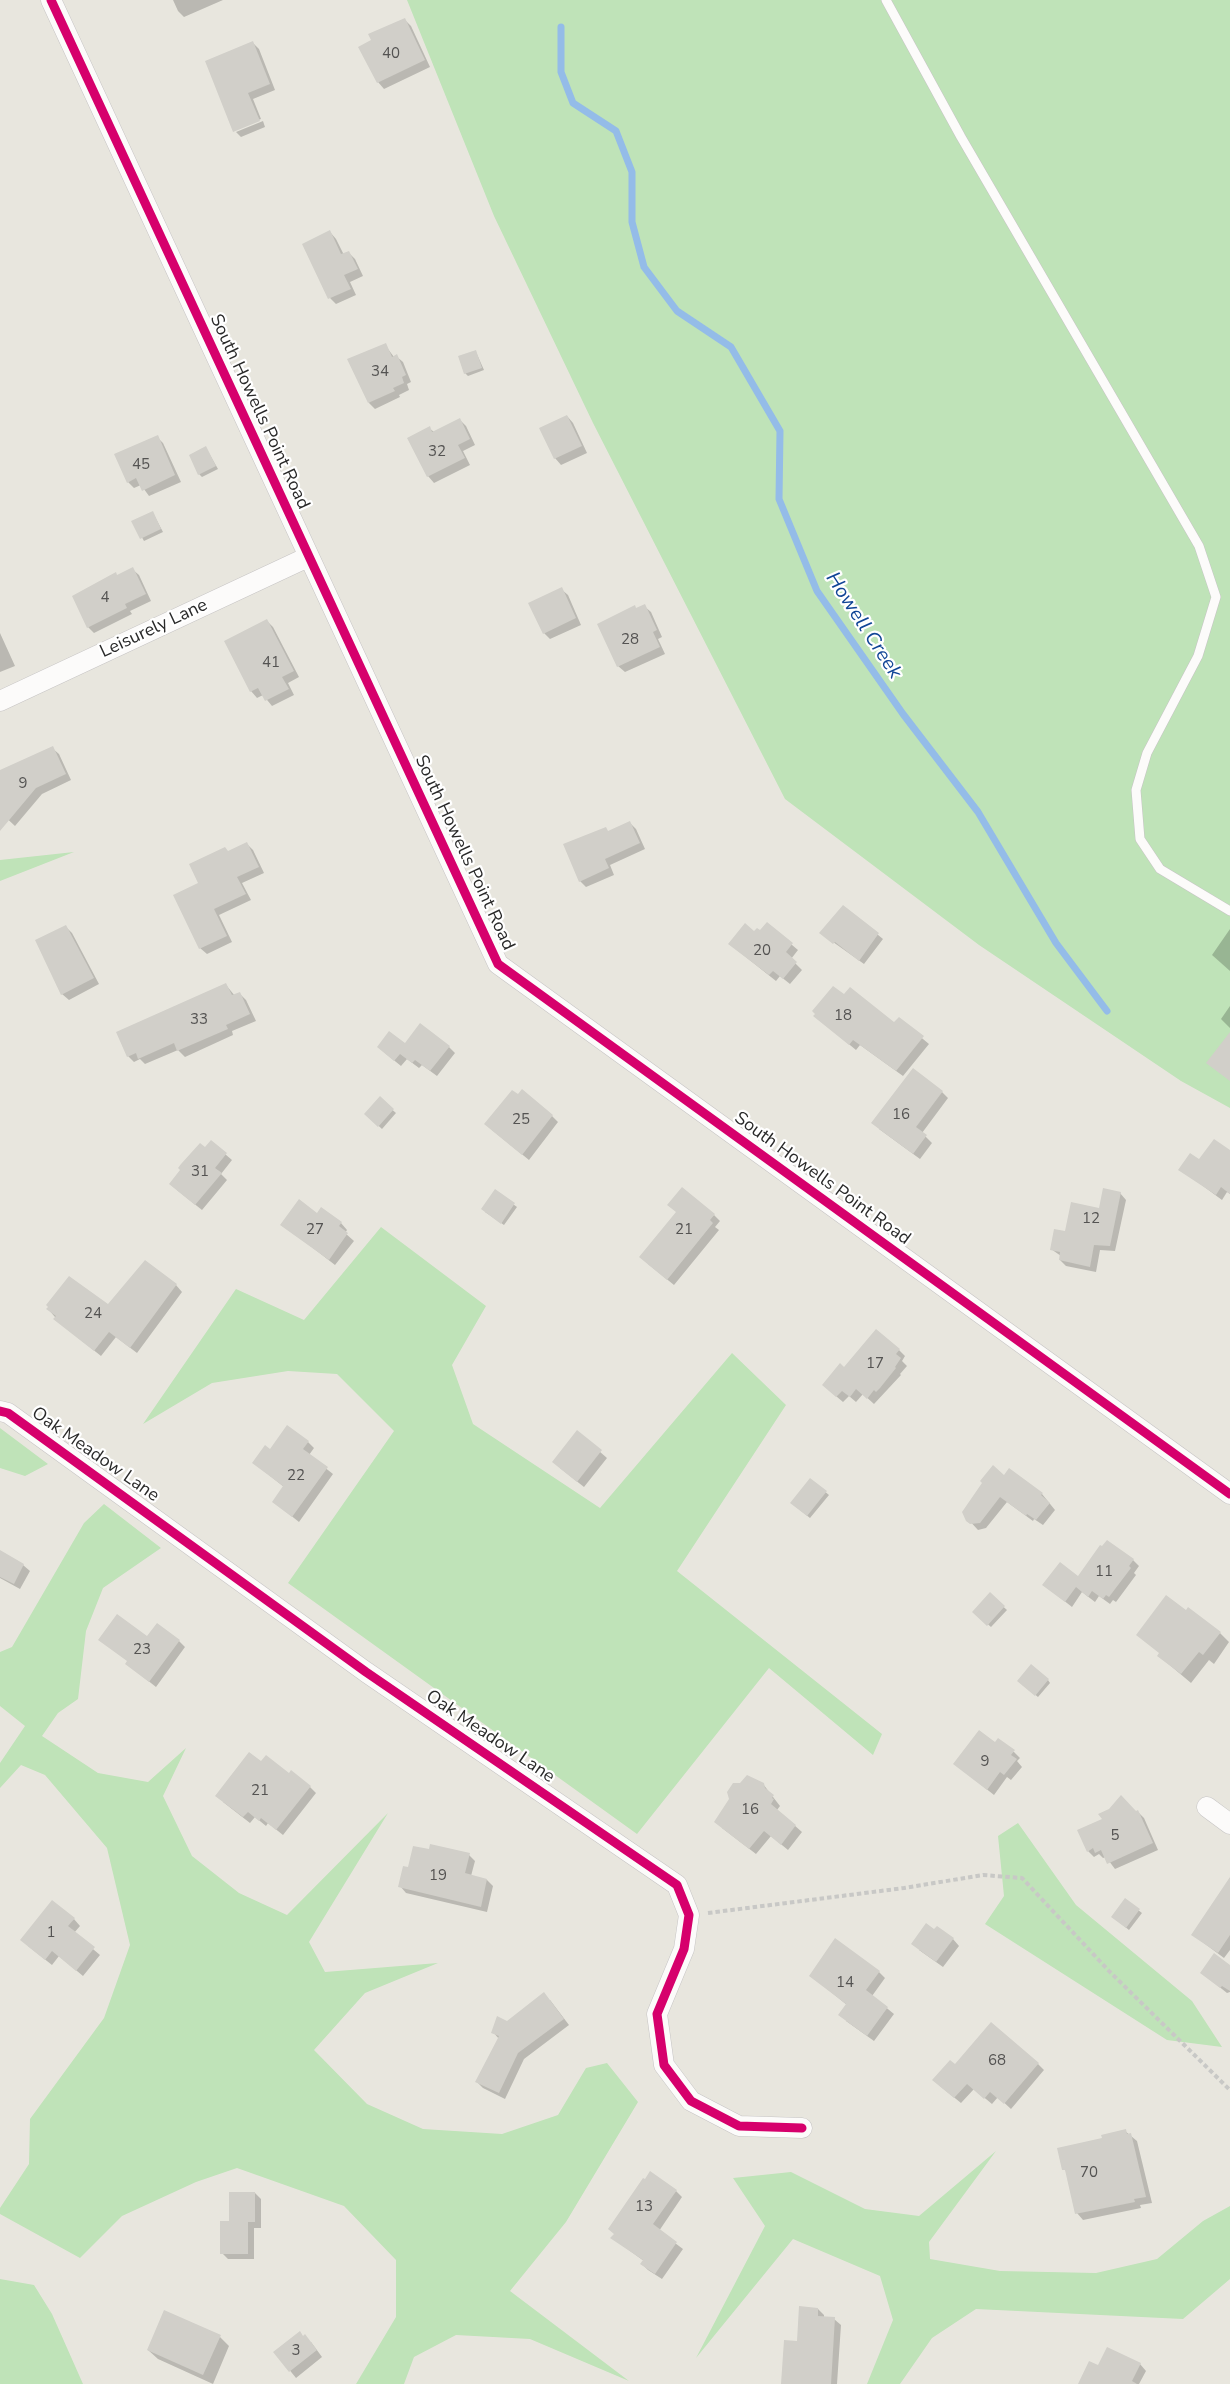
<!DOCTYPE html>
<html>
<head>
<meta charset="utf-8">
<style>
	body { margin:0 }
	canvas { display:block; background:#e8e6de }
</style>
</head>
<body>
<canvas width="1230" height="2384"></canvas>
<script>
const context = document.querySelector('canvas').getContext('2d');
context.lineJoin = 'round';
function fillPath(path, color) { context.fillStyle = color; context.fill(path, 'evenodd'); }
function stroke(path, color, width, dash) { context.strokeStyle = color; context.lineWidth = width; context.lineCap = dash ? 'butt' : 'round'; context.setLineDash(dash || []); context.stroke(path); }
function label(font, color, halo, rows, align = 'center') {
  context.font = font + ' "Nunito Sans",sans-serif'; context.lineWidth = 4.5; context.setLineDash([]); context.textBaseline = 'middle'; context.strokeStyle = halo; context.fillStyle = color; for (const [text, x, y, turn = 0] of rows) {
    context.save(); context.translate(x, y); context.rotate((+turn || 0) * Math.PI / 180); context.textAlign = isNaN(turn) ? turn : align; if (halo) context.strokeText(text, 0, 0); context.fillText(text, 0, 0); context.restore();
  }
}
const green = new Path2D(`
	M407 0H1230V1108L1181 1081 979 945 785 799 593 423 494 216Z
	M74 852 0 881V860Z
	M381 1227 486 1306 452 1365 473 1424 600 1508 732 1353 786 1405 677 1571 882 1734 873 1755 769 1668 637 1834 288 1583 394 1431 337 1374 288 1371 212 1383 143 1424 236 1289 304 1320Z
	M0 1428 48 1464 25 1476 0 1468Z
	M104 1504 161 1548 103 1588 86 1631 78 1699 58 1713 42 1736 98 1773 148 1782 186 1748 163 1796 192 1856 239 1893 287 1915 388 1813 309 1942 325 1972 438 1963 365 1993 314 2050 367 2104 423 2129 502 2134 558 2115 586 2068 607 2063 638 2102 566 2222 510 2291 629 2381 530 2339 456 2335 414 2357 404 2384H356L396 2317V2260L344 2206 237 2168 196 2182 122 2216 80 2258 0 2214V2208L29 2164 30 2119 104 2018 130 1945 107 1848 45 1775 21 1765 0 1788V1763L25 1726 0 1706V1652L12 1647 84 1523Z
	M1018 1823 1076 1905 1192 2001 1222 2047 1167 2040 985 1924 1004 1896 998 1836Z
	M996 2151 929 2242 930 2259 1000 2271 1096 2273 1157 2259 1203 2221 1230 2206V2279L1183 2319 976 2309 932 2338 900 2384H867L893 2320 880 2276 793 2239 696 2358 765 2226 733 2178 791 2172 865 2209 919 2216Z
	M0 2279 34 2285 52 2314 83 2384H0Z`);
const shadow = new Path2D(`
	M173 0H223L184 17 178 11Z
	M405 20 411 26 430 67 384 89 378 82Z
	M253 43 259 49 275 90 253 99 261 119 235 129V132V131Z
	M263 121 265 127 241 137 236 132Z
	M330 232 336 239 344 255 349 253 355 259 363 276 350 282 356 295 336 304 330 298Z
	M385 345 394 357 396 356 403 362 411 382 407 384 409 390 399 395 400 397 375 409 369 403Z
	M476 352 484 370 468 376 465 373Z
	M567 416 573 423 587 453 561 465 555 458Z
	M460 420 466 426 475 445 463 451 470 465 434 483 428 476 429 428 434 432Z
	M157 437 163 443 181 482 149 496 141 485 134 488 128 482Z
	M206 448 218 469 202 477 199 474Z
	M153 513 163 532 144 541 133 521Z
	M132 569 139 575 151 601 130 611 132 614 94 633 88 627 118 576Z
	M561 589 568 595 581 625 550 639 544 633Z
	M644 606 651 612 662 637 658 639 665 654 625 672 618 666Z
	M267 621 273 627 299 677 288 683 294 695 272 706 263 695 257 698 251 691Z
	M0 633 15 666 0 672Z
	M52 748 59 754 71 780 42 794 15 826 0 812V772Z
	M630 823 636 829 645 849 610 865 614 875 586 887 580 881 609 832Z
	M247 844 253 850 264 873 242 883 251 900 219 915 232 942 207 954 200 948V884L229 852Z
	M844 907 883 939 864 964 826 937Z
	M767 924 798 950 791 959 802 970 790 984 780 976 776 981 737 950 755 933 760 932Z
	M66 927 72 933 99 984 69 1000 62 994Z
	M1230 929V971L1212 955Z
	M226 985 235 996 240 994 246 1000 256 1021 232 1031 233 1035 185 1057 178 1050 145 1064 140 1059 134 1062 128 1056Z
	M1230 1006V1028L1221 1019Z
	M899 1019 929 1044 903 1076 860 1045 856 1050 822 1022 894 1024Z
	M405 1045 449 1047 455 1053 437 1076 422 1065 419 1068 407 1059 401 1066 385 1053Z
	M942 1092 948 1098 922 1133 932 1143 920 1159 879 1129Z
	M380 1099 396 1113 382 1129 366 1114Z
	M552 1116 558 1122 529 1160 492 1130Z
	M211 1142 232 1160 221 1174 227 1180 202 1210 177 1190Z
	M1230 1152V1194L1227 1192 1222 1200 1180 1169Z
	M495 1191 517 1207 504 1225 485 1212Z
	M1120 1193 1126 1200 1115 1251 1100 1250 1096 1272 1066 1266 1060 1260 1061 1256 1051 1249 1066 1233Z
	M322 1209 341 1223 347 1230 345 1233 354 1241 335 1265 282 1224 318 1215Z
	M714 1215 720 1221 715 1227 719 1230 674 1285 648 1264Z
	M176 1285 182 1292 137 1353 116 1337 101 1356 62 1325 48 1309 108 1306Z
	M899 1350 905 1356 902 1361 907 1366 900 1374 901 1375 874 1404 863 1394 856 1402 849 1396 843 1402 830 1391 844 1369Z
	M577 1432 607 1458 584 1487 560 1468Z
	M308 1442 314 1448 309 1455 333 1474 299 1522 274 1502 284 1487 254 1463 270 1451Z
	M1010 1470 1042 1494 1055 1510 1043 1525 1034 1519 1033 1521 1007 1502 986 1528 978 1530 966 1517Z
	M811 1480 829 1495 810 1518 795 1506Z
	M0 1552 23 1565 30 1571 20 1589 0 1578Z
	M1133 1560 1139 1566 1134 1573 1136 1575 1116 1602 1113 1600 1110 1604 1099 1596 1095 1602 1082 1592 1072 1607 1044 1585 1078 1578Z
	M990 1595 1007 1610 991 1627 974 1612Z
	M1220 1633 1229 1642 1214 1664 1209 1660 1191 1683 1159 1656Z
	M147 1638 179 1641 185 1647 156 1687 127 1664Z
	M1048 1680 1050 1683 1038 1697 1021 1683Z
	M995 1745 1014 1752 1020 1758 1017 1761 1022 1767 1011 1780 1007 1777 994 1795 955 1764Z
	M289 1775 310 1787 316 1793 283 1835 268 1823 266 1826 255 1817 250 1823 223 1802Z
	M763 1784 780 1806 777 1810 802 1832 788 1850 771 1836 756 1854 722 1828 740 1785Z
	M1138 1812 1144 1818 1158 1850 1115 1869 1106 1857 1103 1858 1099 1854 1094 1857 1088 1851Z
	M469 1855 475 1861 471 1876 487 1880 493 1886 487 1912 406 1893 400 1886Z
	M1230 1878V1950L1224 1958 1193 1935Z
	M1125 1900 1142 1913 1129 1930 1115 1919Z
	M74 1919 80 1926 74 1933 100 1955 83 1976 59 1956 52 1965 28 1946Z
	M953 1939 959 1946 943 1967 919 1950Z
	M1230 1967V1992L1227 1993 1202 1973Z
	M879 1972 885 1978 872 1996 894 2014 874 2041 846 2021 847 2005 811 1976Z
	M550 2000 569 2025 524 2059 505 2099 483 2088 477 2082 499 2039 493 2032 507 2022Z
	M1038 2064 1044 2070 1011 2109 998 2097 992 2104 974 2089 961 2103 940 2086 955 2066Z
	M1125 2131 1137 2141 1152 2203 1140 2205 1141 2208 1083 2220 1077 2213 1068 2173 1064 2169 1104 2139Z
	M676 2191 682 2197 659 2231 683 2249 662 2279 648 2270 642 2264 644 2261 612 2238Z
	M255 2193 261 2199V2228H254V2259H228L222 2253 230 2223Z
	M818 2309 824 2315V2318L834 2319 841 2325 837 2384H783L798 2343Z
	M220 2337 229 2346 213 2384 158 2359 148 2350Z
	M311 2342 322 2357 296 2378 275 2352Z
	M1140 2364 1146 2371 1139 2384H1079L1098 2367Z`);
const stream = new Path2D(`
	M561 27V72L573 103 616 131 632 172V222L644 267 677 311 731 347 780 431 779 499 817 591 903 714 978 812 1056 943 1107 1011`);
const building = new Path2D(`
	M405 18 425 60 377 83 358 47 371 40 368 34Z
	M253 41 270 84 248 93 260 121 233 132 205 61Z
	M330 230 341 254 349 251 358 269 344 275 351 289 328 299 302 244Z
	M386 343 392 357 397 354 406 375 402 377 404 383 393 388 395 391 368 403 347 359Z
	M476 350 482 368 464 374 458 356Z
	M567 415 582 446 554 459 539 428Z
	M460 418 470 439 458 445 465 458 427 477 407 438 430 426 432 432Z
	M158 435 175 475 142 491 136 478 127 483 114 454Z
	M206 446 216 466 198 475 189 455Z
	M153 511 161 529 140 539 131 521Z
	M133 567 146 594 125 604 127 608 87 628 72 596 116 572 117 575Z
	M562 587 576 618 543 634 528 603Z
	M645 604 657 630 653 632 660 647 617 667 597 624 635 605 636 608Z
	M267 619 294 671 282 677 289 689 265 701 258 688 250 692 224 641Z
	M53 746 66 774 36 788 0 831V770Z
	M630 821 640 843 605 859 609 868 579 882 563 844 606 827 608 831Z
	M247 842 259 867 237 877 246 894 214 909 227 936 199 949 173 895 198 883 189 864 225 847 228 851Z
	M843 905 879 933 859 961 835 942 833 944 819 933Z
	M767 922 793 943 786 952 797 962 783 979 773 971 769 975 728 944 745 923 754 931 757 928 760 930Z
	M66 925 94 978 61 995 35 940Z
	M226 983 232 995 240 992 250 1014 226 1025 228 1029 177 1051 174 1043 138 1059 136 1053 127 1057 116 1032Z
	M833 986 844 994 850 987 894 1022 899 1017 924 1036 896 1071 853 1040 849 1045 813 1016 815 1014 812 1011Z
	M420 1023 450 1046 430 1071 415 1060 412 1063 400 1054 394 1061 377 1047 389 1031 405 1043Z
	M1230 1032V1081L1206 1063Z
	M913 1068 943 1091 916 1127 927 1135 913 1154 871 1123Z
	M522 1089 553 1115 522 1155 484 1124 512 1090 518 1094Z
	M380 1096 394 1109 378 1127 364 1114Z
	M1214 1139 1230 1150V1194L1221 1187 1216 1195 1178 1170 1190 1153 1199 1159Z
	M211 1140 227 1153 215 1168 222 1173 195 1205 169 1184 180 1170 178 1168 181 1164 200 1143 205 1147Z
	M682 1187 715 1214 710 1220 713 1223 667 1280 639 1257 676 1212 667 1205Z
	M1103 1188 1121 1192 1110 1246 1094 1245 1090 1267 1059 1260 1060 1252 1050 1250 1054 1229 1065 1231 1071 1202 1099 1208Z
	M495 1189 515 1203 501 1224 481 1209Z
	M299 1199 317 1213 321 1207 342 1222 339 1226 348 1233 329 1260 280 1225Z
	M145 1260 177 1284 130 1348 109 1332 94 1351 53 1319 56 1316 46 1309 48 1307 46 1305 69 1276 108 1304Z
	M876 1329 900 1349 896 1354 901 1358 895 1367 896 1368 880 1388 876 1392 874 1390 867 1399 856 1389 850 1397 842 1391 836 1397 822 1385 840 1363 844 1367Z
	M287 1425 309 1441 303 1449 328 1467 292 1517 272 1502 283 1486 252 1463 265 1445 270 1449Z
	M577 1430 602 1450 577 1482 552 1462Z
	M993 1465 1004 1475 1009 1468 1043 1493 1041 1495 1050 1503 1036 1520 1027 1514 1026 1516 1000 1497 980 1523 970 1524 966 1521 962 1512 982 1483 980 1481Z
	M810 1478 827 1491 807 1516 790 1503Z
	M1107 1540 1134 1559 1129 1566 1131 1568 1109 1597 1106 1595 1103 1599 1092 1591 1088 1597 1076 1587 1065 1602 1042 1585 1060 1562 1078 1576 1100 1545 1102 1546Z
	M0 1550 24 1564 14 1584 0 1577Z
	M990 1592 1005 1606 987 1626 972 1612Z
	M1166 1595 1186 1610 1188 1607 1221 1632 1203 1655 1199 1652 1181 1674 1157 1656 1159 1653 1136 1635Z
	M117 1614 147 1636 157 1623 180 1640 149 1682 125 1664 127 1661 98 1640Z
	M1031 1664 1049 1679 1035 1696 1017 1681Z
	M979 1730 995 1742 998 1738 1015 1750 1011 1755 1017 1759 1004 1775 1000 1772 987 1790 953 1764Z
	M249 1752 261 1761 266 1755 289 1773 291 1770 311 1786 276 1830 261 1818 259 1821 248 1812 243 1817 215 1796Z
	M747 1775 764 1783 765 1788 774 1795 772 1798 774 1799 771 1804 796 1825 781 1845 764 1831 749 1849 714 1822 729 1799 727 1792 733 1783H740Z
	M1121 1795 1136 1811 1138 1810 1153 1843 1107 1864 1101 1850 1095 1853 1093 1848 1087 1852 1077 1830 1102 1819 1098 1814 1109 1809Z
	M430 1844 470 1853 465 1873 487 1879 481 1907 398 1887 403 1866 408 1867 413 1846 429 1849Z
	M1230 1877V1935L1218 1953 1191 1935Z
	M1125 1898 1140 1909 1126 1928 1111 1917Z
	M52 1900 75 1918 68 1926 95 1947 76 1971 52 1951 45 1960 20 1940Z
	M926 1923 934 1929 937 1926 954 1938 936 1962 911 1944Z
	M835 1938 880 1971 866 1990 888 2007 867 2036 838 2015 846 2004 809 1976Z
	M1214 1953 1230 1965V1991L1222 1986 1220 1988 1200 1973Z
	M544 1992 564 2019 518 2053 499 2093 475 2082 499 2036 491 2033 497 2016 507 2021Z
	M991 2022 1039 2063 1004 2104 990 2092 984 2099 967 2084 954 2098 932 2080 950 2060 955 2064Z
	M1126 2129 1127 2134 1131 2133 1146 2197 1134 2199 1135 2202 1075 2214 1065 2170H1062L1057 2148 1102 2138 1101 2135Z
	M650 2171 677 2190 653 2224 677 2242 655 2274 640 2264 643 2260 610 2238 614 2234 608 2229 643 2178 645 2179Z
	M229 2192H255V2222H248V2254H220V2221H229Z
	M799 2306 818 2308V2316L835 2317 831 2384H781L784 2340 797 2341Z
	M164 2310 221 2335 203 2375 147 2350Z
	M300 2331 303 2336 305 2334 317 2350 289 2372 273 2352Z
	M1107 2347 1141 2363 1132 2381 1137 2384H1078L1089 2361 1098 2365Z`);
const path = new Path2D(`
	M708 1913 904 1888 983 1875 1022 1878 1110 1972 1230 2090`);
const service = new Path2D(`
	M886 0 961 137 1199 546 1216 597 1198 656 1147 753 1136 790 1140 839 1160 869 1230 911`);
const minor = new Path2D(`
	M51 0 498 964 1230 1494
	M0 701 308 557
	M0 1411 8 1413 366 1672 677 1885 689 1915 684 1949 657 2014 664 2065 691 2101 739 2126 802 2128
	M1207 1807 1230 1824`);
const cycleway = new Path2D(`
	M51 0 498 964 1230 1494
	M0 1411 8 1413 366 1672 677 1885 689 1915 684 1949 657 2014 664 2065 691 2101 739 2126 802 2128`);
const numberNames = [
	["40",391,54],
	["34",380,372],
	["32",437,452],
	["45",141,465],
	["4",105,598],
	["28",630,640],
	["41",271,663],
	["9",23,784],
	["20",762,951],
	["18",843,1016],
	["33",199,1020],
	["16",901,1115],
	["25",521,1120],
	["31",200,1172],
	["12",1091,1219],
	["27",315,1230],
	["21",684,1230],
	["24",93,1314],
	["17",875,1364],
	["22",296,1476],
	["11",1104,1572],
	["23",142,1650],
	["9",985,1762],
	["21",260,1791],
	["16",750,1810],
	["5",1115,1836],
	["19",438,1876],
	["1",51,1933],
	["14",845,1983],
	["68",997,2061],
	["70",1089,2173],
	["13",644,2207],
	["3",296,2351]
];
const streetNames = [
	["South Howells Point Road",259,412,65],
	["Leisurely Lane",154,629,-25],
	["South Howells Point Road",464,853,65],
	["South Howells Point Road",822,1179,36],
	["Oak Meadow Lane",95,1455,35],
	["Oak Meadow Lane",490,1737,34]
];
const waterNames = [
	["Howell Creek",863,626,57]
];
fillPath(green, '#bfe3b8');
fillPath(shadow, '#0003');
stroke(stream, '#94bce8', 7);
fillPath(building, '#d1cfc9');
stroke(service, '#c6c4c4', 10);
stroke(minor, '#c6c4c4', 21);
stroke(path, '#c8c8c6', 4, [4.5, 3]);
stroke(service, '#fcfbfa', 9);
stroke(minor, '#fcfbfa', 20);
stroke(cycleway, '#d6006c', 9);
label('15px', '#545352', null, numberNames);
label('18px', '#292929', '#fff', streetNames);
label('italic 20px', '#104596', '#fff', waterNames);
</script>
</body>
</html>
